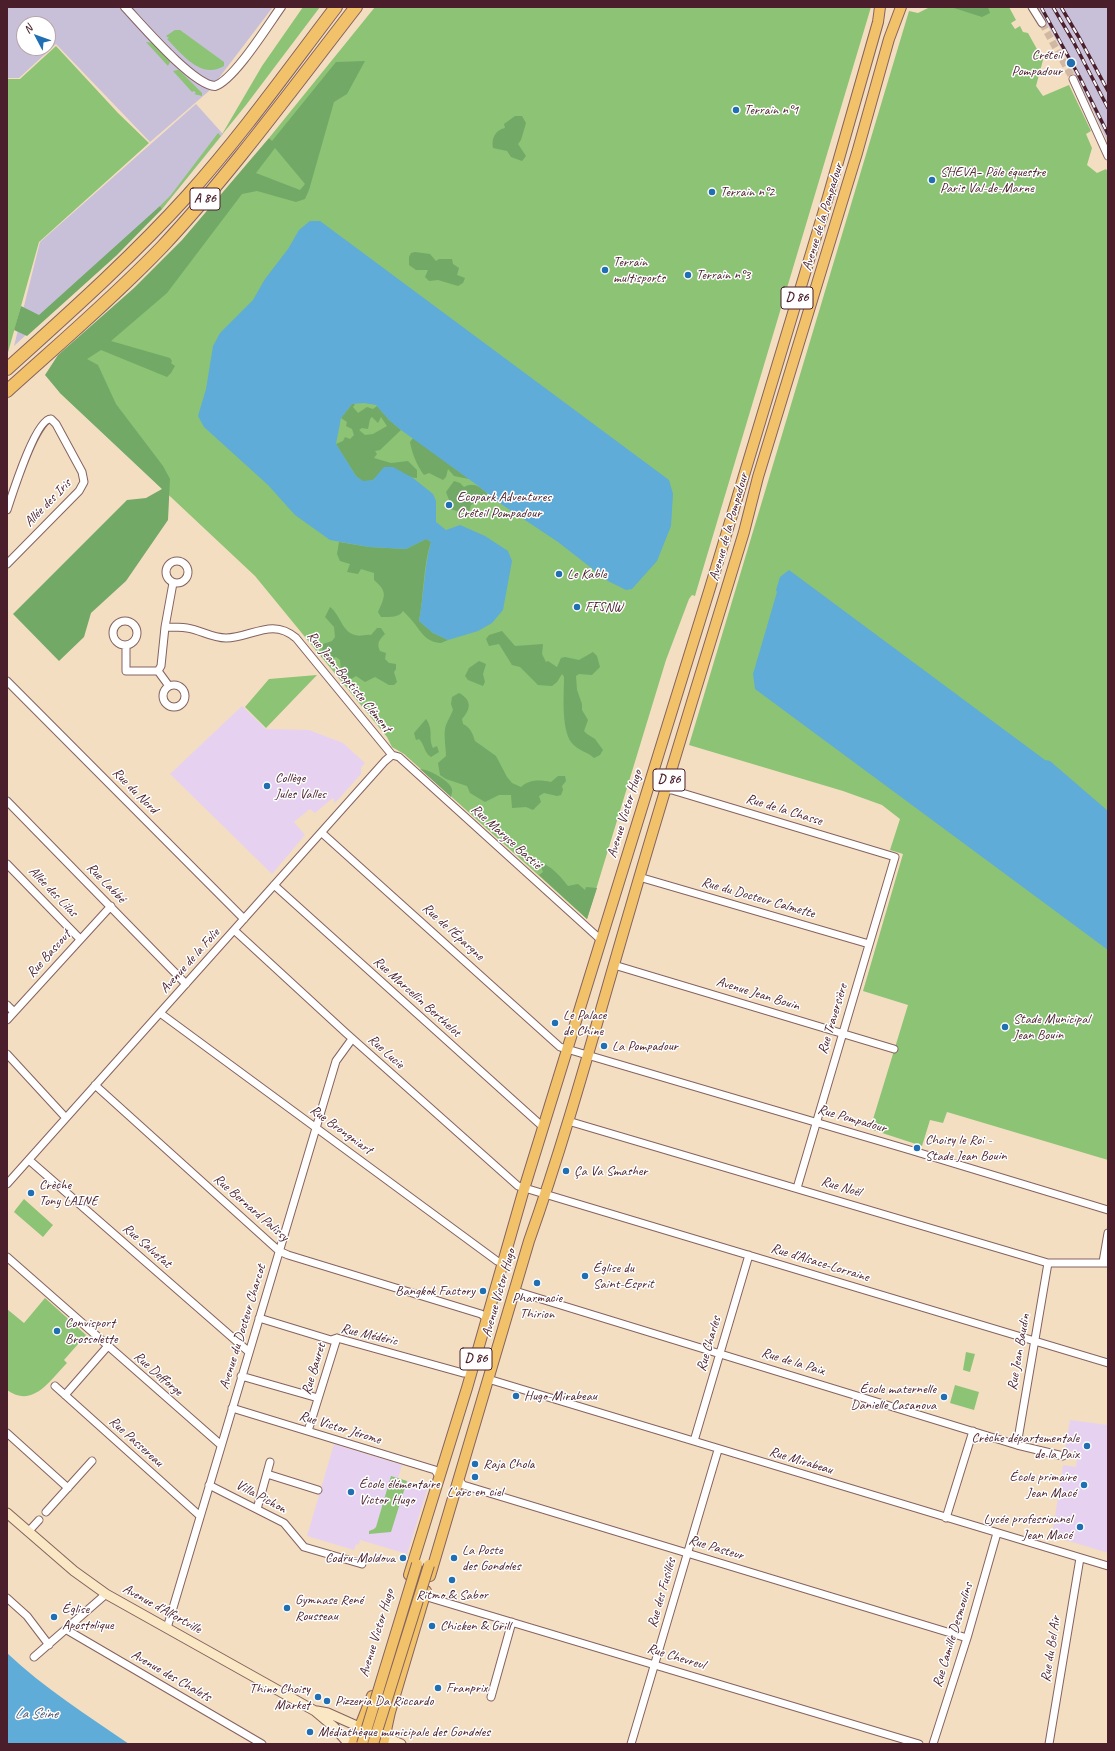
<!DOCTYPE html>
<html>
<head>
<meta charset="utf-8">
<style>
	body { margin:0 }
	#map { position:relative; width:1115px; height:1751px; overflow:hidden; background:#f3dec2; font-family:Caveat,sans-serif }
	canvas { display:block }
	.frame { position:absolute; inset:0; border:8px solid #4a1f2b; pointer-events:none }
	.north { position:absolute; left:16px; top:16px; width:40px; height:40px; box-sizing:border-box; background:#fff; border:1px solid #b7a5aa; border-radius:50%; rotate:311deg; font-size:11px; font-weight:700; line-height:16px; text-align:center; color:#4a1f2b }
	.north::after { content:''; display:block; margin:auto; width:14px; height:18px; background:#1f6fb2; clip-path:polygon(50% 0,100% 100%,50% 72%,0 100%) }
</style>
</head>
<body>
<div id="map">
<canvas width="1115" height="1751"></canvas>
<div class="frame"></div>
<div class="north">N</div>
</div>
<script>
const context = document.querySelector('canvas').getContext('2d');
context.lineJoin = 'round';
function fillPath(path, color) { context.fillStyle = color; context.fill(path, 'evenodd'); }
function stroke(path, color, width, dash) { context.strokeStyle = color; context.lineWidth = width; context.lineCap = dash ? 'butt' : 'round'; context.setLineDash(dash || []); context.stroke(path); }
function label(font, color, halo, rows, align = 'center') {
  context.font = font + ' Caveat,sans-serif'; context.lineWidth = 3; context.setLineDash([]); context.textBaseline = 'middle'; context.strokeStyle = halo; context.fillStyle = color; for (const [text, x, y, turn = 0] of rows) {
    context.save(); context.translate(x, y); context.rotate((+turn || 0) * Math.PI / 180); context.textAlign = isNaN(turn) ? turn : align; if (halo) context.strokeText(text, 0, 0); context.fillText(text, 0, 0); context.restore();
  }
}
const built = new Path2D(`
	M242 706 266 729 309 730 343 743 365 763 361 768V774L335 803 333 798 315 813 310 809 294 822 305 835 272 874 170 774Z
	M1070 1420 1108 1425V1553L1052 1536 1063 1465 1076 1467 1078 1452 1065 1450Z
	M334 1444 402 1465 398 1478 428 1487 407 1554 360 1540 359 1545 356 1544 354 1550 307 1536Z`);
const industrial = new Path2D(`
	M7 7H273L209 91 150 142 56 44 19 78H7ZM24 24H48V48H24Z
	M1037 7H1108V143L1094 112 1066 57Z
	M196 104 223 134 162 209 14 346 40 242Z`);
const green = new Path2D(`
	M303 7H320L246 105 162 209 160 206 171 195 218 133 221 136 262 66Z
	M375 7H871L697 589 695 596 692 595 689 599 666 660 587 919 404 754 392 747 387 737 255 576 60 393 57 377 149 286 271 142 269 138Z
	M930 7H1009L1016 20 1011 23 1015 29 1020 26 1023 32 1028 33 1043 60 1036 86 1043 96 1069 85 1091 131 1086 134 1092 148 1087 165 1097 173 1106 169 1108 172V1160L947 1112 943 1123 930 1120 922 1146 870 1129 908 1005 863 991 903 854 890 850 900 819 882 805 843 791 689 745 909 11 918 13Z
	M175 30H180L224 62V66C201 80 182 54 167 39L169 38 166 36Z
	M146 42 153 43 169 59 170 62 168 66Z
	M56 46 118 113 149 143 39 242 7 356V79H20Z
	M177 70H179L202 93V96L194 94 196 93 194 91 192 92 173 71Z
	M317 675 266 728 245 707 269 679Z
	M24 1199 53 1225 43 1237 14 1212 16 1209Z
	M45 1298 86 1335 64 1360 67 1363C50 1380 33 1409 7 1390V1309L24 1323Z
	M966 1352 975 1354 970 1372 963 1370Z
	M955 1385 979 1392 974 1410 950 1403Z
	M391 1476 407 1481 391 1532 369 1534V1531L374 1529 376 1527Z`);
const forest = new Path2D(`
	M951 7H988L990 13 982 17Z
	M365 61 347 94 334 102 309 190 305 199 296 202 257 191 242 194 167 293 111 341 170 358 172 361 171 363 175 366 171 373 167 377 101 350 87 359 98 365 116 404 163 466 170 479 168 520 126 581 91 613 84 637 59 661 13 614 127 500 146 498 162 489 60 393 45 375 58 355 134 288 182 240 269 138 272 141 336 62ZM275 148 305 184 300 190 256 173Z
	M515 116H522L526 123 521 140 518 144 526 156 522 161 511 157 507 151 493 148C491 139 495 130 505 128L504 124Z
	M160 206 162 209 117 255 27 336 14 330 21 306 39 315Z
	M415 252 430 254 436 261 439 259H452L453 264 459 268 457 275 465 278 463 283 458 286 438 280 429 281 425 277 428 270H416L409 265V257L411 253Z
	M352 404H355L353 407 358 413 367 407 373 409 377 406 389 420 401 430 380 450 375 451 377 454 374 458 391 463 408 461 417 470V478C408 479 397 467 385 467L373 480 363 482 356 476 336 444 343 441 345 437 350 439 354 435 352 429 346 426 347 422 341 418ZM372 417 378 423 381 417 387 426 373 434 365 435 359 430 362 428 368 429 370 419Z
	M413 438 469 479 454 476 448 469 446 477 443 480 429 473 424 475C417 466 412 453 410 442Z
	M454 481 460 483 464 487C474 482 478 486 487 493L486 496 471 505 469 512H460L450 509 451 505 446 492Z
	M426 539 431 542C423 565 424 596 419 621L433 633 448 640 441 643C426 642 422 633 414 623 411 619 407 615 403 611 399 618 389 617 381 617L378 612C385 596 388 592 374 580V573L361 569 358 574 347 572 350 564 340 561 337 554 339 542 369 547 406 549Z
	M330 607C340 614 342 632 355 635 361 637 365 634 371 635L377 628H381L385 634C380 639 376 643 380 651L386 653 385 659 389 663 396 664V669L394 672 397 682 394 685H389L375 677 365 682 356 676 348 681 341 671 340 660 336 657 330 660 321 657 323 644 332 641 335 637 334 627 325 617Z
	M502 631 515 646 543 644 542 654 546 662 548 661 557 667 561 658 565 657 579 660 593 652 597 656 600 667 592 675 579 674 576 676 577 690 582 704V710L588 720 584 731 587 734 595 739 603 750 600 755 594 758C587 751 579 752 571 742 561 728 564 693 564 677L562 674 557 682 552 686 538 685 520 667 512 665 499 644 489 646 486 639 489 635Z
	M479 661 486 664 483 674 485 682 483 686 468 680 465 676 469 668Z
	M459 693C472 700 471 709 462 719L463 724C470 727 473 734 475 741L496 756 507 777 512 783 521 787C530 779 540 780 551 782L558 776H565L566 781 562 786 563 790 561 795 557 796 544 793 539 796 541 802 533 810 526 807 512 808 511 795H499L485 802 470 793 467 786 446 779 440 775 438 763 446 756C446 748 443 732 446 725 448 720 451 715 453 710L451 704 452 697Z
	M426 719C434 730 428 738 433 748L437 746 439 752 431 757C424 753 425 745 419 739L416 740 414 733Z
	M420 769C428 769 448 780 451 787 453 790 452 793 451 797Z
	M540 863C550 864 562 878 568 886L578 884 585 890 586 887 597 888 587 919 539 875 543 872Z`);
const water = new Path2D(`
	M310 221H320L669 480 673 494 671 526 657 561 632 589 626 590 608 581 558 542 498 502 477 485 401 430 389 420 376 405 364 403 352 404 341 418 336 444 356 476 363 481 373 480 384 467H393L413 478 433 494 436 501V522L446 530 460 525 485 536 508 551 512 561 503 610 492 623 478 631 448 640 433 633 419 621C424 595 424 567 431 542L426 539 406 549 369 547 330 540 295 515 268 485 204 427 198 416 206 389 213 346 220 333 253 300 265 279 288 249 299 230Z
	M789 570 1045 760 1050 761 1108 811V950L755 689 753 674 777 592 776 590 780 577Z
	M7 1653C44 1688 87 1715 129 1744H7Z`);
const minorTunnel = new Path2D(`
	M1042 23 1073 79`);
const minor = new Path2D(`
	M1032 7 1042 23
	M1073 79 1108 156
	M7 510C12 495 36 418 51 419L56 424 82 472 84 482 79 491 7 564
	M166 572a11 11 0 1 1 22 0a11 11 0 1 1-22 0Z
	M113 633a12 12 0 1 1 24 0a12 12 0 1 1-24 0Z
	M165 627C172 627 180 627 187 628 201 630 211 638 226 638 251 638 272 617 296 638L392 755
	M126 645V671H158L161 666 165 627 173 583
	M158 671 169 686
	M7 681 244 919
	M163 696a11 11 0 1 1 22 0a11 11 0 1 1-22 0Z
	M392 755 399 757 601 940
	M666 790H672L895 857 797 1188
	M7 801 186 984
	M322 833 560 1047 910 1150 1108 1210
	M7 864 80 939
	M639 877 869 944
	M274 885 543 1127
	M234 930 346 1033 518 1186 1108 1363
	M614 965 894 1049
	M7 1005 14 1012
	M160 1013 497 1261 500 1262 506 1258
	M7 1020 111 906
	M7 1054 66 1118
	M95 1085 279 1251 288 1255 481 1314 488 1319
	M568 1121 1048 1263H1108
	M29 1160 249 1352
	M7 1184 385 761 392 755
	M7 1257 221 1445
	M1103 1262 1108 1233
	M515 1291 1017 1445 1063 1456
	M259 1318 331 1340 337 1338 463 1373H467L473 1368
	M241 1376 318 1398
	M488 1379 1108 1566
	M55 1386 200 1516
	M65 1395 107 1347
	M232 1408 435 1470 439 1476
	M308 1431 337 1338
	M7 1433 68 1488
	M694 1441 749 1255
	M1017 1445 1048 1263
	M267 1474 318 1490
	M459 1480 463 1485 967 1638
	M209 1485 284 1523 304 1547 362 1564
	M257 1509 270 1462
	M46 1512 92 1461
	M946 1518 973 1431
	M28 1532 39 1520
	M424 1596 919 1744
	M7 1598 27 1616 49 1645
	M167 1628 336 1061 352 1039
	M67 1630 262 1744
	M34 1657 106 1594
	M491 1697 512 1622
	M631 1744 718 1450
	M933 1744 967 1638 997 1533
	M1049 1744 1080 1558`);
const tertiary = new Path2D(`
	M125 7C142 25 193 85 215 86 234 80 268 25 281 7`);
const secondary = new Path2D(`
	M7 1513 74 1571 106 1594 315 1711 334 1727 349 1744
	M317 1711 328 1713 366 1730
	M378 1734 401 1744`);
const primary = new Path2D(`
	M409 1575 467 1388 524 1189 710 588 828 197 878 22 880 7
	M430 1576 529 1241C568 1131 598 1018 631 906 667 781 706 657 744 532L758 477 857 153 889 39 901 7
	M353 1744 372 1696
	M383 1744 390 1712 426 1591`);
const motorway = new Path2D(`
	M7 369C69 313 132 257 188 195 241 136 288 70 336 7
	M7 391C59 344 114 297 162 247 232 172 293 88 356 7`);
const rail = new Path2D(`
	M1041 7 1079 76 1108 134
	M1053 7 1073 41 1108 108
	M1061 7 1080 39 1108 91`);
const primaryBridge = new Path2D(`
	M362 1744 417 1564
	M373 1744 429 1565`);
const markers = [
	[1071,63,5,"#1f6fb2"],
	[736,110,4,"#1f6fb2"],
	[932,180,4,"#1f6fb2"],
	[712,192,4,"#1f6fb2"],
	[605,270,4,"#1f6fb2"],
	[688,275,4,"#1f6fb2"],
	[449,505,4,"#1f6fb2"],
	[559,574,4,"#1f6fb2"],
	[577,607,4,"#1f6fb2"],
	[267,786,4,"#1f6fb2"],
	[555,1023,4,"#1f6fb2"],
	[1005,1027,4,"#1f6fb2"],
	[604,1046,4,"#1f6fb2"],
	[917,1148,4,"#1f6fb2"],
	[566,1171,4,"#1f6fb2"],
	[31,1193,4,"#1f6fb2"],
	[585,1276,4,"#1f6fb2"],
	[537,1283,4,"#1f6fb2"],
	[483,1291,4,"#1f6fb2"],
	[57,1331,4,"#1f6fb2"],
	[516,1396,4,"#1f6fb2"],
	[944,1397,4,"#1f6fb2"],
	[1087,1446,4,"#1f6fb2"],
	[475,1464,4,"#1f6fb2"],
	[475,1477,4,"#1f6fb2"],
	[1084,1485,4,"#1f6fb2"],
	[351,1492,4,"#1f6fb2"],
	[1080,1527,4,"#1f6fb2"],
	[403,1558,4,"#1f6fb2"],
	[454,1558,4,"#1f6fb2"],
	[452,1580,4,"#1f6fb2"],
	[287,1608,4,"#1f6fb2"],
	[54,1617,4,"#1f6fb2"],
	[432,1626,4,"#1f6fb2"],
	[438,1688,4,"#1f6fb2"],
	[318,1697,4,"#1f6fb2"],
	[327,1701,4,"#1f6fb2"],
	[310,1732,4,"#1f6fb2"]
];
const shields = [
	[205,199,30],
	[797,298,32],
	[669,780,32],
	[476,1359,32]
];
const shieldNames = [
	["A 86",205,199],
	["D 86",797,298],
	["D 86",669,780],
	["D 86",476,1359]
];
const poiNames = [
	["Créteil",1062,55,"right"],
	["Pompadour",1062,71,"right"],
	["Terrain n°1",744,110],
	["SHEVA– Pôle équestre",940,172],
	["Paris Val-de-Marne",940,188],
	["Terrain n°2",720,192],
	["Terrain",613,262],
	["multisports",613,278],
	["Terrain n°3",696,275],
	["Ecopark Adventures",457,497],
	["Créteil Pompadour",457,513],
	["Le Kable",567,574],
	["FFSNW",585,607],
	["Collège",275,778],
	["Jules Valles",275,794],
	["Le Palace",563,1015],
	["de Chine",563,1031],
	["Stade Municipal",1013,1019],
	["Jean Bouin",1013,1035],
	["La Pompadour",612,1046],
	["Choisy le Roi -",925,1140],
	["Stade Jean Bouin",925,1156],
	["Ça Va Smasher",574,1171],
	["Crèche",39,1185],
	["Tony LAINE",39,1201],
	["Église du",593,1268],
	["Saint-Esprit",593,1284],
	["Bangkok Factory",475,1291,"right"],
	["Pharmacie",537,1298,"center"],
	["Thirion",537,1314,"center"],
	["Convisport",65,1323],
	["Brossolette",65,1339],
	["École maternelle",936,1389,"right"],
	["Danielle Casanova",936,1405,"right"],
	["Hugo-Mirabeau",524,1396],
	["Crèche départementale",1079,1438,"right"],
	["de la Paix",1079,1454,"right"],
	["Raja Chola",483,1464],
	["École primaire",1076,1477,"right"],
	["Jean Macé",1076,1493,"right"],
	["École élémentaire",359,1484],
	["Victor Hugo",359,1500],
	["L'arc en ciel",475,1492,"center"],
	["Lycée professionnel",1072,1519,"right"],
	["Jean Macé",1072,1535,"right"],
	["La Poste",462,1550],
	["des Gondoles",462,1566],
	["Codru-Moldova",395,1558,"right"],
	["Ritmo & Sabor",452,1595,"center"],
	["Gymnase René",295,1600],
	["Rousseau",295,1616],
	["Église",62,1609],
	["Apostolique",62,1625],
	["Chicken & Grill",440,1626],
	["Franprix",446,1688],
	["Thino Choisy",310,1689,"right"],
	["Market",310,1705,"right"],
	["Pizzeria Da Riccardo",335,1701],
	["Médiathèque municipale des Gondoles",318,1732]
];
const streetNames = [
	["Avenue de la Pompadour",823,217,-73],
	["Allée des Iris",48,503,-46],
	["Avenue de la Pompadour",729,527,-74],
	["Rue Jean-Baptiste Clément",349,682,51],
	["Rue du Nord",135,791,45],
	["Rue de la Chasse",784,810,17],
	["Avenue Victor Hugo",625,814,-73],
	["Rue Maryse Bastié",506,837,42],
	["Rue Labbé",106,883,46],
	["Allée des Lilas",53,892,46],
	["Rue du Docteur Calmette",758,898,16],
	["Rue de l'Épargne",453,932,42],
	["Rue Bascout",49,954,-48],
	["Avenue de la Folie",190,961,-48],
	["Avenue Jean Bouin",758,994,17],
	["Rue Marcellin Berthelot",417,997,42],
	["Rue Traversière",833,1019,-73],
	["Rue Lucie",386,1052,42],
	["Rue Pompadour",852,1119,16],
	["Rue Brongniart",341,1130,36],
	["Rue Noël",841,1187,17],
	["Rue Bernard Palissy",251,1208,41],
	["Rue Salvetat",147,1246,41],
	["Rue d'Alsace-Lorraine",820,1263,17],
	["Avenue Victor Hugo",499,1293,-74],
	["Avenue du Docteur Charcot",243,1327,-73],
	["Rue Médéric",369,1335,13],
	["Rue Charles",709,1344,-74],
	["Rue Jean Baudin",1019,1352,-80],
	["Rue de la Paix",793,1362,17],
	["Rue Bauret",314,1369,-73],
	["Rue Defforge",158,1374,41],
	["Rue Victor Jérome",340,1428,17],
	["Rue Passereau",136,1442,42],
	["Rue Mirabeau",801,1461,17],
	["Villa Pichon",261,1497,28],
	["Rue Pasteur",716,1548,17],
	["Rue des Fusillés",662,1593,-74],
	["Avenue d'Alfortville",162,1609,29],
	["Avenue Victor Hugo",377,1633,-73],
	["Rue Camille Desmoulins",953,1635,-73],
	["Rue du Bel Air",1051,1649,-81],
	["Rue Chevreul",676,1657,17],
	["Avenue des Chalets",171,1676,30]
];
const waterNames = [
	["La Seine",36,1714]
];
fillPath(built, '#e6d2f0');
fillPath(industrial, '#c8bfd8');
fillPath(green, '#8dc375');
fillPath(forest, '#72a966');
fillPath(water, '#5facd8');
stroke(minorTunnel, '#d1b8a4', 7, [7, 3.5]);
stroke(minor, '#856260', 9);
stroke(tertiary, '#856260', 10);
stroke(secondary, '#856260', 11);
stroke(primary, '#856260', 12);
stroke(motorway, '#856260', 14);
stroke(minor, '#fff', 7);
stroke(tertiary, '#fff', 8);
stroke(secondary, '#fae7c3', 9);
stroke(primary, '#f2c26a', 10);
stroke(motorway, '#f2c26a', 12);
stroke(rail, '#4a1f2b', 3.5);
stroke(rail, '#fff', 2, [6]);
stroke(primaryBridge, '#856260', 12, []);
stroke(primaryBridge, '#f2c26a', 10);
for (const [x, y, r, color] of markers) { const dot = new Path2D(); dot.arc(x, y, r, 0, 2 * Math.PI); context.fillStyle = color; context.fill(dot); stroke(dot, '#fff', 1.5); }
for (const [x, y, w] of shields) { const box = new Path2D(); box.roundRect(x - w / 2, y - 11, w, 22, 3); context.fillStyle = '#fff'; context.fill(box); stroke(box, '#4a1f2b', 1); }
label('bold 13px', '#4a1f2b', null, shieldNames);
label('14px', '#4a1f2b', '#fff', poiNames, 'left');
label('14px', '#4a1f2b', '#fff', streetNames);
label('italic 15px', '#525770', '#fff', waterNames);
</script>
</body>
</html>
